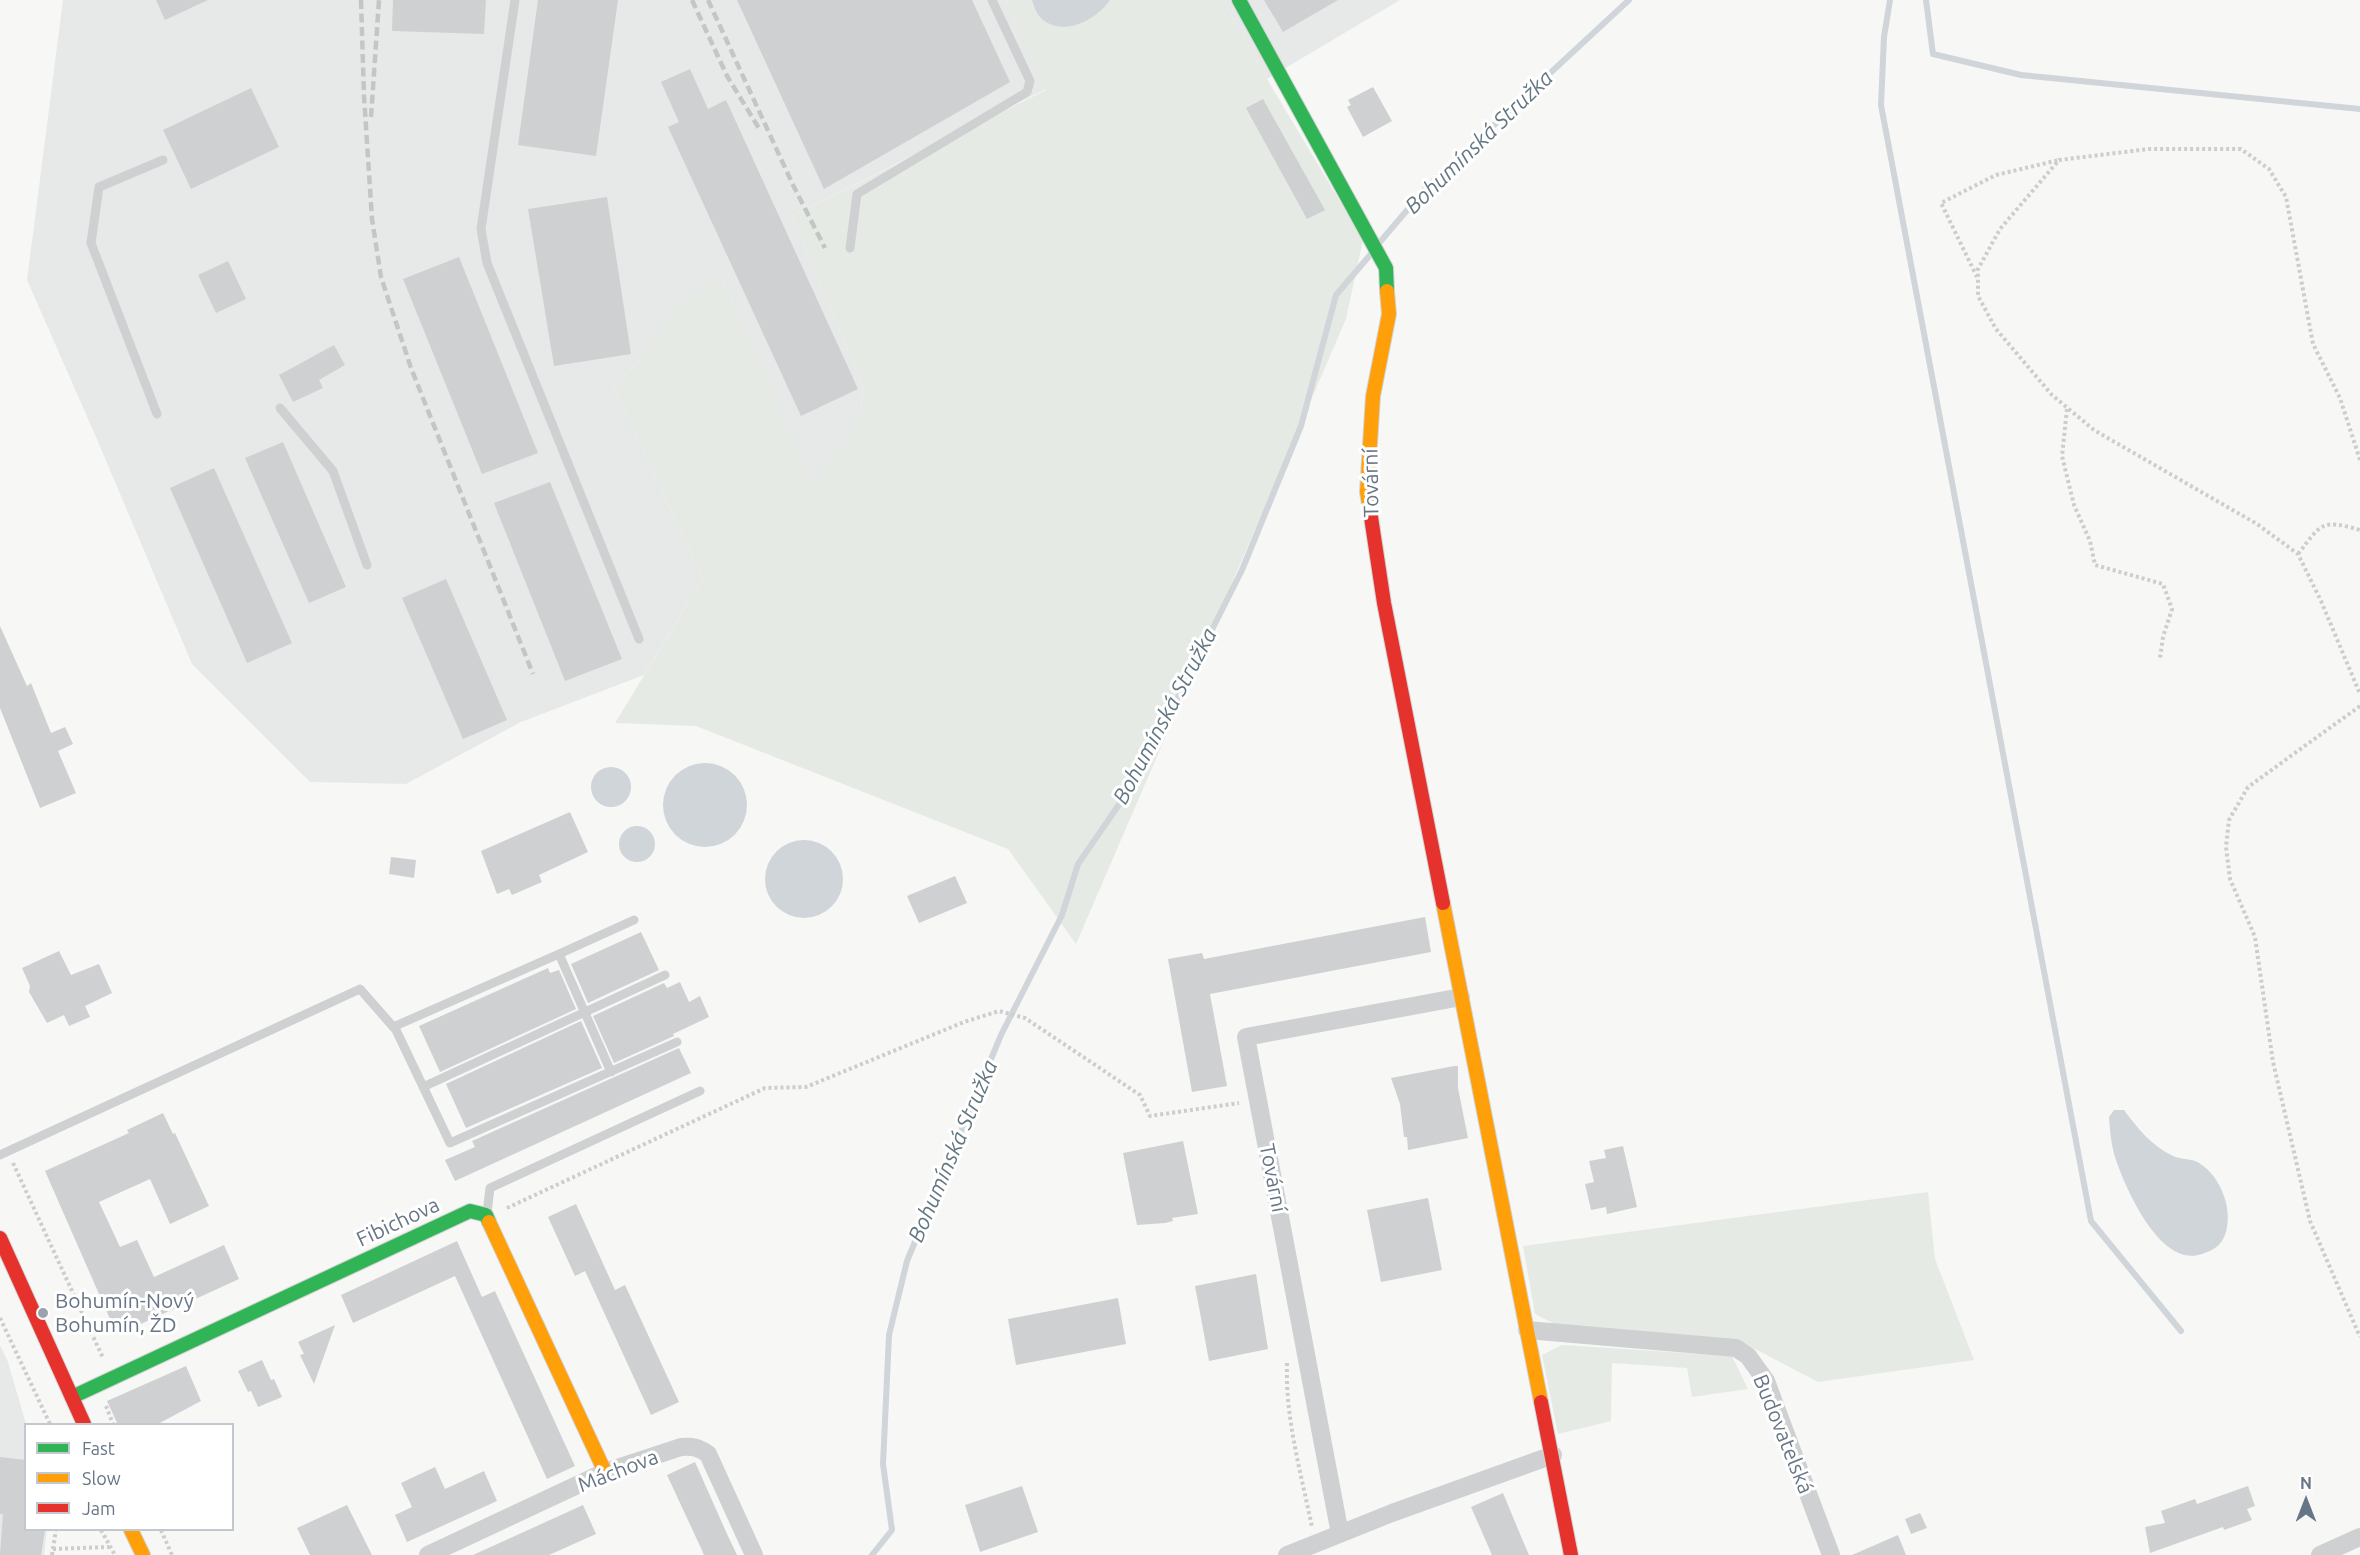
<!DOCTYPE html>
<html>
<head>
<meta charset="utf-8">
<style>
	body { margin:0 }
	#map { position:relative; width:2360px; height:1555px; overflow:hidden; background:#f7f7f6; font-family:Ubuntu,sans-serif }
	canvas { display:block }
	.legend { position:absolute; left:24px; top:1423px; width:210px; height:108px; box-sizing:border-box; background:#fff; border:2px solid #c2c8cf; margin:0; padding:8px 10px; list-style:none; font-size:18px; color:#677686 }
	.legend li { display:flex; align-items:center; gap:12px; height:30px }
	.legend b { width:30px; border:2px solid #c2c8cf }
	.north { position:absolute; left:2276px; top:1471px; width:60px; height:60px; -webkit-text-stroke:4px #fff; paint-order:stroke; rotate:0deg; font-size:16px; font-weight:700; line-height:24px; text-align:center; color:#677686 }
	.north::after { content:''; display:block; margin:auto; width:21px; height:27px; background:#677686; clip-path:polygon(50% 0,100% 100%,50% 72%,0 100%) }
</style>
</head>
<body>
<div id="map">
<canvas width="2360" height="1555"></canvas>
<ul class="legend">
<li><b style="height:8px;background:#30b455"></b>Fast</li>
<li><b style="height:8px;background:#ff9f0a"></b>Slow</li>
<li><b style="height:8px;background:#e5322d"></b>Jam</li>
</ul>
<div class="north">N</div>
</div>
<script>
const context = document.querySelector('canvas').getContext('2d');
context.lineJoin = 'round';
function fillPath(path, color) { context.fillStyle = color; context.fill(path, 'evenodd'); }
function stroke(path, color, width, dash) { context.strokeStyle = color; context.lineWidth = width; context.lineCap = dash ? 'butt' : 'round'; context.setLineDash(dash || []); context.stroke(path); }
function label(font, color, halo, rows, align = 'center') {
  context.font = font + ' Ubuntu,sans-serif'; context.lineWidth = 6; context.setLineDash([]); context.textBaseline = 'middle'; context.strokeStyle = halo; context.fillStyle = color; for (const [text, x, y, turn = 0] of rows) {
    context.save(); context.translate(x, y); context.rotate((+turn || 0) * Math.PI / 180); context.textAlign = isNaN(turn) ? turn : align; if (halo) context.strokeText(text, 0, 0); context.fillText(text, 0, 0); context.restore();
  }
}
const built = new Path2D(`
	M63 0H1006L1046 89 792 216 863 387 861 415 814 488 721 276 677 309 638 363 613 386 703 579 644 675 521 722 406 784 310 782 192 664 96 437 27 280Z
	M1223 0H1400L1267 79Z
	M0 1345 8 1362 26 1424V1530H47L44 1555H0Z`);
const green = new Path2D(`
	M1006 0H1223L1267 79 1363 240 1346 319 1076 944 1008 849 696 726 615 723 703 579 613 386 638 363 677 309 721 276 814 487 861 415 863 387 792 216 1046 90Z
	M1928 1192 1935 1259 1974 1360 1818 1382 1740 1341 1560 1327 1535 1314 1523 1246Z
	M1562 1345 1732 1356 1748 1389 1692 1397 1687 1368 1612 1363 1611 1421 1558 1434 1542 1355Z`);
const water = new Path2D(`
	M1032 0H1110C1096 20 1062 39 1040 17 1036 13 1034 6 1032 0Z
	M663 805a42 42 0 1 1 84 0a42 42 0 1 1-84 0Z
	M591 787a20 20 0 1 1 40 0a20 20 0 1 1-40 0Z
	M619 844a18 18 0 1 1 36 0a18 18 0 1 1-36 0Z
	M765 879a39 39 0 1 1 78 0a39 39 0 1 1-78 0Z
	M2114 1110H2124C2138 1129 2152 1146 2173 1156 2181 1160 2192 1158 2199 1163 2221 1176 2234 1211 2225 1235 2220 1247 2213 1250 2202 1254 2160 1269 2125 1187 2115 1157 2111 1144 2110 1130 2109 1117Z`);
const stream = new Path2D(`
	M1890 0 1884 37 1881 105 2091 1221 2181 1331
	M1926 0 1933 54 2021 75 2360 109
	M1380 242 1425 189 1629 0
	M872 1555 892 1530 883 1464 889 1335 907 1261 1001 1035 1062 915 1078 864 1138 777 1242 570 1301 426 1336 295 1370 255`);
const building = new Path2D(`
	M156 0H208L165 20Z
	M393 0H486L484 34 392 31Z
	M538 0H618L596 156 518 145Z
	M737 0H972L1010 82 824 189Z
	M1264 0H1338L1283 32Z
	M690 69 708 109 726 100 858 389 801 416 668 127 679 122 661 82Z
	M1373 87 1392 121 1363 137 1347 107 1351 105 1348 100Z
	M251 88 279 147 191 189 163 130Z
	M1263 99 1325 210 1307 219 1246 108Z
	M607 197 631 354 554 366 528 209Z
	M459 257 538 453 482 474 403 279Z
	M228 261 246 299 216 313 198 275Z
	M334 345 345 365 319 380 323 388 293 402 279 375Z
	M283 442 346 587 309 603 245 458Z
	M214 468 292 643 247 663 170 488Z
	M550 482 622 659 565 681 494 503Z
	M446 579 507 720 463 739 402 598Z
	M0 626 27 686 31 683 51 733 65 727 73 744 58 751 76 793 40 808 0 708Z
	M570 812 588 852 539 875 542 882 512 895 509 889 497 894 481 851Z
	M391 857 416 860 414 878 389 874Z
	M955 876 967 903 919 923 907 896Z
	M1425 917 1431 952 1210 994 1227 1086 1192 1092 1168 959 1202 953 1204 959Z
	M641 932 659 970 588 1003 571 964Z
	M59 951 71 975 99 964 112 993 85 1006 90 1017 69 1026 64 1015 47 1023 29 992 30 986 22 968Z
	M548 968 550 973 559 970 576 1009 440 1072 419 1026Z
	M680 982 689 1002 700 996 709 1017 673 1034 674 1036 614 1063 593 1016 664 983 667 988Z
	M581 1021 602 1068 466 1128 446 1084Z
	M679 1048 691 1073 455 1181 445 1160 475 1147 472 1141Z
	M1454 1066H1458V1088L1468 1138 1408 1150 1407 1137H1404L1400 1104 1391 1078Z
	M163 1113 173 1134 175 1133 209 1206 170 1224 150 1179 99 1202 120 1247 137 1240 154 1277 224 1245 239 1279 117 1335 45 1171 129 1133 127 1130Z
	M1183 1141 1198 1214 1172 1218 1173 1221 1165 1223 1137 1225 1123 1153Z
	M1623 1146 1637 1207 1607 1214 1606 1207 1591 1210 1585 1184 1594 1182 1589 1161 1606 1158 1604 1150Z
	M1428 1198 1442 1270 1381 1282 1367 1210Z
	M576 1204 615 1290 625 1285 679 1402 651 1415 585 1271 575 1276 548 1217Z
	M457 1241 482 1297 495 1291 575 1466 547 1479 455 1276 353 1323 341 1295Z
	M1256 1274 1268 1349 1209 1361 1195 1286Z
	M1118 1298 1126 1344 1016 1365 1008 1319Z
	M335 1325 314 1384 300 1355 304 1354 298 1342Z
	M262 1360 271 1380 274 1379 282 1397 258 1407 251 1391 248 1392 238 1371Z
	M186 1366 201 1401 156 1425H118L107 1401Z
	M0 1457 26 1460 24 1523H26V1530H45L41 1555H0L3 1514H0Z
	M695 1462 727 1534 737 1555H704L700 1546 667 1475Z
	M435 1467 445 1489 484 1471 497 1501 407 1542 395 1515 412 1507 401 1483Z
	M1022 1486 1038 1532 980 1552 965 1505Z
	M2248 1486 2255 1506 2247 1509 2252 1520 2224 1530 2223 1527 2150 1553 2145 1527 2165 1523 2161 1511 2195 1499 2197 1504Z
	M1503 1493 1520 1534 1529 1555H1492L1471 1507Z
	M347 1505 372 1555H310L297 1528Z
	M583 1505 596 1534 549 1555H473Z
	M1920 1513 1927 1528 1911 1534 1905 1519Z
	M1898 1535 1906 1555H1852Z`);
const path = new Path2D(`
	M1977 277 1941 203 1996 175 2059 160
	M2067 409 2062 456 2074 505 2090 541 2095 565 2163 584 2172 609 2163 637 2160 658
	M2360 460 2340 398 2313 344 2286 197 2269 169 2241 149H2149L2059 160 2000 229 1978 269V296L1996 329 2052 395 2094 430 2257 524 2298 554 2321 601 2360 694
	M2298 554C2322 523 2321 519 2360 530
	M2360 706 2248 787 2229 820 2226 847 2230 879 2255 937 2273 1062 2310 1221 2360 1337
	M13 1163 103 1358
	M507 1208 765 1088 806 1087 964 1022 999 1011 1025 1018 1140 1095 1150 1116 1239 1103
	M0 1318 50 1424
	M1287 1363C1285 1418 1301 1473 1312 1527
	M106 1406 113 1424
	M101 1530 115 1555
	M161 1530 172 1555
	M53 1549 109 1547
	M52 1555 56 1530`);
const lane = new Path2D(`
	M515 0 481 229 487 263 639 639
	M850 248 857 194 1027 92 1030 81 992 0
	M280 408 333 471 367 565
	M157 414 91 243 99 187 163 160
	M559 954 634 920
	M393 1027 559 954 611 1072
	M423 1087 665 975
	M0 1155 360 989 396 1030 450 1143 677 1042
	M487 1213 490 1188 700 1091`);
const street = new Path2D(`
	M1527 1330 1736 1348 1748 1356 1766 1381 1831 1555
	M1340 1534 1246 1037 1461 997
	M428 1555 605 1472 681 1447C692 1446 698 1447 708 1454L754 1555
	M1287 1555 1392 1513 1553 1455
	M2320 1555 2360 1537`);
const fast = new Path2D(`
	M1239 0 1386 268 1387 291
	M72 1397 470 1211 486 1215 489 1222`);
const slow = new Path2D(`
	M1371 517 1367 492 1373 396 1389 314 1387 291
	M1443 903 1541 1402
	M489 1222 605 1472
	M131 1530 143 1555`);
const jam = new Path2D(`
	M1371 517 1384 603 1443 903
	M0 1238 84 1424
	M1541 1402 1571 1555`);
const rail = new Path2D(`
	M361 0 364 96 372 219 381 277 411 368 533 674
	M692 0 727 76 760 130
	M708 0 793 185 825 248
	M371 117 379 0`);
const markers = [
	[43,1313,6,"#99a3ad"]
];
const streetNames = [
	["Tovární",1371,483,-91],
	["Tovární",1273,1178,79],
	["Fibichova",398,1222,-25],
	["Budovatelská",1783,1434,68],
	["Máchova",618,1471,-21]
];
const poiNames = [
	["Bohumín-Nový",55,1301],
	["Bohumín, ŽD",55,1325]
];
const waterNames = [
	["Bohumínská Stružka",1479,142,-44],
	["Bohumínská Stružka",1165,716,-62],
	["Bohumínská Stružka",953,1151,-67]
];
fillPath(built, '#e7e9e9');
fillPath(green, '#e6eae4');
fillPath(water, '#cfd5d9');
stroke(stream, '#cfd5d9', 6);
fillPath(building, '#cfd0d1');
stroke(fast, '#d3d4d5', 16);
stroke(slow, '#d3d4d5', 16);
stroke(jam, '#d3d4d5', 16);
stroke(path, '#cccdce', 4, [3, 3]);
stroke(lane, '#cfd0d1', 9);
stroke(street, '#cfd0d1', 18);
stroke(fast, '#30b455', 14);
stroke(slow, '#ff9f0a', 14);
stroke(jam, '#e5322d', 14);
stroke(rail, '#c4c6c6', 4.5, [9, 4.5]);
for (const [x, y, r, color] of markers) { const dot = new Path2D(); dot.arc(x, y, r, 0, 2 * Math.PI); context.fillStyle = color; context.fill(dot); stroke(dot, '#fff', 2); }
label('21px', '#677686', '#fff', streetNames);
label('21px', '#677686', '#fff', poiNames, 'left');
label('italic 22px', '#637782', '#fff', waterNames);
</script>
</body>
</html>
